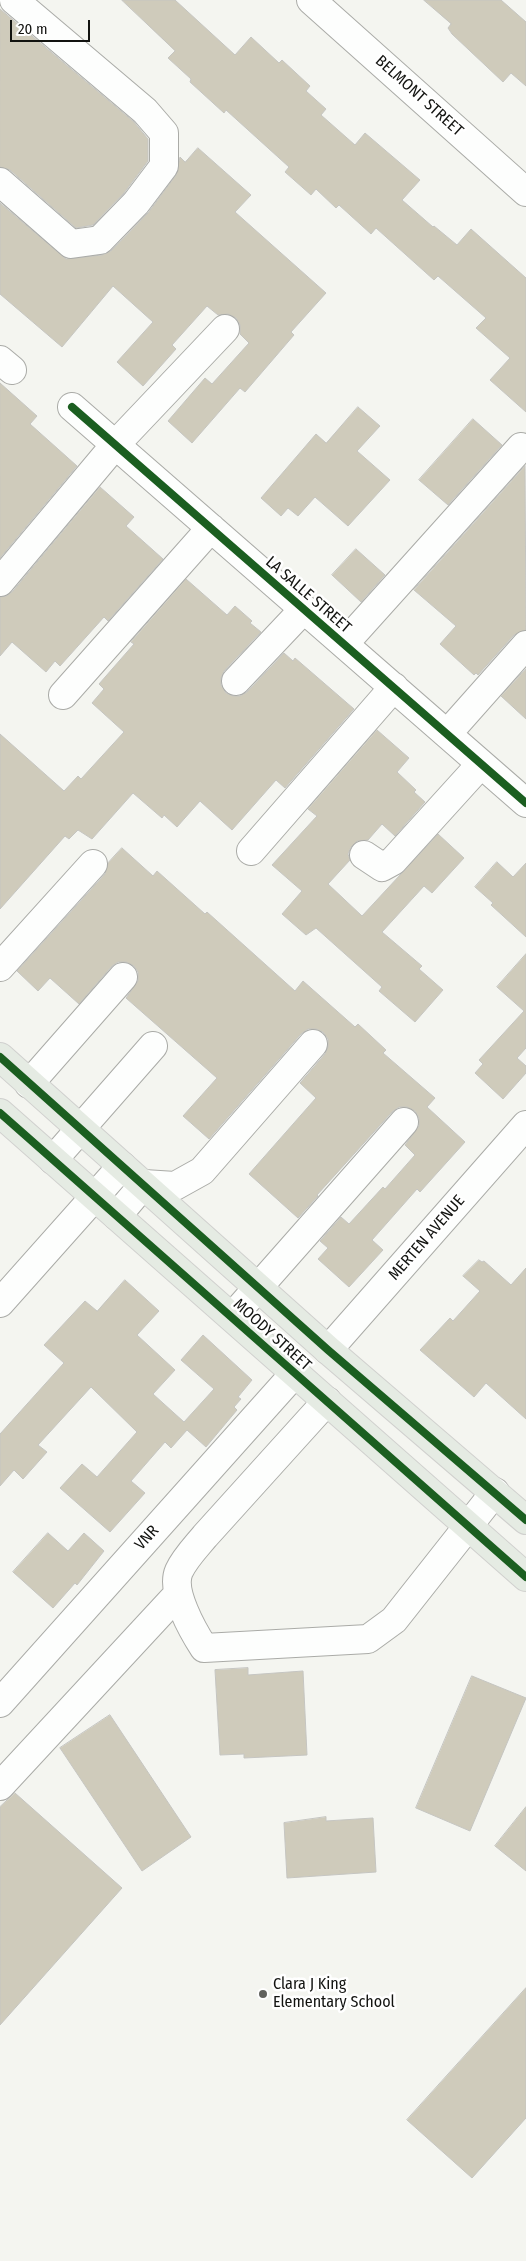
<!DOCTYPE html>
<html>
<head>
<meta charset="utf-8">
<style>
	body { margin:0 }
	#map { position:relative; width:526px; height:2261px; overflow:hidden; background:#f4f5f0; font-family:"Fira Sans Condensed",sans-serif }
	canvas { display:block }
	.scale { position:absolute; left:10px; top:20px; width:80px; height:22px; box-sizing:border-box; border:2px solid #121310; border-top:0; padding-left:6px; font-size:15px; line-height:18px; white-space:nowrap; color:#121310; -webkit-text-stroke:4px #fff; paint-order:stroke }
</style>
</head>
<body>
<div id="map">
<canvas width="526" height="2261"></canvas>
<div class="scale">20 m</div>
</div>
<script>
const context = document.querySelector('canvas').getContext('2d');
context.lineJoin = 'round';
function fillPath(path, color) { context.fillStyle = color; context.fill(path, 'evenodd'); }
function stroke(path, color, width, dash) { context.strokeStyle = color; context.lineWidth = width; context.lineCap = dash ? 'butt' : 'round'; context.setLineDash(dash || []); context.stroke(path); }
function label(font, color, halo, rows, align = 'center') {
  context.font = font + ' "Fira Sans Condensed",sans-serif'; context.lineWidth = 5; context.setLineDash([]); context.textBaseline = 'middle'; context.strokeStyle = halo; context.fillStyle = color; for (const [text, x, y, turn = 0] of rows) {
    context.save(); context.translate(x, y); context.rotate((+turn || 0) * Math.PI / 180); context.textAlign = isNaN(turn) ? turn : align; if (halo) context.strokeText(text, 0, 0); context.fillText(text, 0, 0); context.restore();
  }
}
const building = new Path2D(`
	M122 0H175L235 55 251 37 279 63 282 60 310 86 306 91 326 109 321 115 355 145 365 133 420 180 402 200 433 227 434 226 457 245 471 229 526 278V412L490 380 510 358 476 328 486 318 438 276 434 280 376 228 371 234 339 205 336 208 316 189 311 195 285 172 289 167 226 110 224 113 190 82 191 79 168 58 175 51Z
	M424 0H501L526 22V86L511 73 503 82 452 34 448 28 451 24Z
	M0 9 134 122 148 139V161L124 193 93 225 76 228 10 170 0 167Z
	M198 148 251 195 235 212 326 293 291 332 294 335 245 392 240 388 192 443 168 421 205 378 212 384 249 343 240 334V325L236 318 228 314 218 315 207 306 172 345 176 349 143 386 117 362 153 322 113 286 62 347 0 294V203L66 259 102 255 111 251 148 213 176 175 180 157 185 162Z
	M0 383 37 416 30 424 77 466 0 558Z
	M358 407 380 426 357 451 390 480 348 526 315 497 298 516 288 508 281 516 261 498 316 434 326 443Z
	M473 419 502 445 448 505 419 480Z
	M525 466 526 630 514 635 478 675 476 673 474 675 440 644 456 626 414 590Z
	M100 487 134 517 126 526 163 559 108 621 104 617 60 666 55 661 46 672 12 642 0 656V597L6 596 12 592Z
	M356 549 385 575 361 602 332 575Z
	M186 579 227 615 235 606 252 621 250 623 261 632 224 671 221 678V685L226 693 233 696H240L247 692 284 653 293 661 295 658 354 709 285 788 276 780 232 830 200 801 177 827 164 815 162 818 133 793 92 839 78 830 69 839 65 836 0 909V734L64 791 78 776 81 779 124 732 92 703 104 689 99 684 134 644 131 642Z
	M526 669V719L501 696Z
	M377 730 409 758 397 772 416 790 414 792 425 802 395 836 382 824 368 840 357 841 351 847 348 854 350 860 328 884 362 916 438 834 464 858 432 893 424 886 382 932 422 966 419 969 443 990 415 1022 379 991 382 987 316 928 306 935 282 914 302 891 272 865 317 816 308 809Z
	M122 848 153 876 157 871 205 914 207 912 295 991 303 981 355 1027 358 1024 386 1050 383 1053 435 1098 427 1107 465 1142 420 1192 417 1189 372 1240 383 1250 349 1287 318 1259 328 1248 320 1241 341 1217 349 1224 383 1187 385 1189 415 1155 405 1145 419 1126V1118L415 1111 407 1107H399L392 1112 317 1195 318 1196 298 1218 249 1174 316 1098 300 1083 325 1054 328 1047V1039L323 1032 316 1029H308L301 1034 209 1139 183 1116 217 1078 126 998 138 981V972L134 966 126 962H118L112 966 79 1004 50 978 38 991 17 971 105 874 108 863Z
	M497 862 513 877 526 863V937L491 905 493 903 475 887Z
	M526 954V1048L517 1058 526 1066V1073L503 1099 475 1073 483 1064 479 1060 524 1011 497 987Z
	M479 1260 482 1262 484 1261 511 1285 526 1268V1419L486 1383 474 1397 420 1350 450 1318 453 1321 480 1291 463 1276Z
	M125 1280 159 1311 137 1335 175 1370 153 1394 184 1422 214 1389 181 1360 203 1335 252 1380 238 1397 241 1399 234 1407 237 1410 206 1447 187 1430 171 1448 165 1442 131 1481 145 1493 110 1532 60 1488 82 1464 97 1477 137 1432 91 1387 38 1445 47 1452 23 1479 14 1470 0 1486V1434L64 1363 44 1345 85 1301 97 1311Z
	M48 1533 68 1551 84 1533 104 1551 77 1585 75 1583 53 1608 13 1572Z
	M248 1668V1675L303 1671 307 1755 244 1758V1754L220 1755 215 1670Z
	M472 1676 526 1698 470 1831 416 1808Z
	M110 1715 191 1837 142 1871 60 1748Z
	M15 1793 122 1888 0 2025V1807Z
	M526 1807V1871L495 1846Z
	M326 1817V1821L373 1818 376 1872 287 1878 284 1823Z
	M526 1988V2118L472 2178 407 2120Z`);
const minor = new Path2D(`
	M311 0 526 192
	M0 182 71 244 100 240 136 203 164 166V133L145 111 14 0
	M0 360 12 370
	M72 407 526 803
	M0 582 115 445 225 329
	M344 644 521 447
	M236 681 304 609
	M63 695 211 528
	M447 734 526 645
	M251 851 394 687
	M364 855 382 867 393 861 481 764
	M0 967 93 864
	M29 1084 123 977
	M53 1160 153 1046
	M117 1216 144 1184 175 1186 202 1171 313 1044
	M0 1303 122 1166
	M232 1317 404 1122
	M328 1350 526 1125
	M327 1401 205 1536C196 1547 185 1558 179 1571 170 1591 193 1631 204 1648L368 1639 394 1620 495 1492
	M0 1703 295 1373
	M0 1786 178 1594`);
const major = new Path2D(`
	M0 1057 328 1350 526 1520
	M0 1113 526 1577`);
const cycleway = new Path2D(`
	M72 407 526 803
	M0 1057 328 1350 526 1520
	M0 1113 526 1577`);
const markers = [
	[263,1994,5,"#61625e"]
];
const streetNames = [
	["BELMONT STREET",419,96,42],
	["LA SALLE STREET",308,595,41],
	["MERTEN AVENUE",427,1238,-49],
	["MOODY STREET",272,1335,42],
	["VNR",147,1538,-48]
];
const poiNames = [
	["Clara J King",273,1985],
	["Elementary School",273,2003]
];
fillPath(building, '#cfcbbb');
stroke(building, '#c5c5c1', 1);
stroke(minor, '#aaaba7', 30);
stroke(major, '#d0d0ce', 30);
stroke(minor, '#fdfefd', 28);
stroke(major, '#e5ebe3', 28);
stroke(cycleway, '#1b5e20', 8);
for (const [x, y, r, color] of markers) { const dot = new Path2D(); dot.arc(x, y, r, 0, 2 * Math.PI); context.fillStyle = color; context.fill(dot); stroke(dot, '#fff', 2); }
label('16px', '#121310', '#fff', streetNames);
label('16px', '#121310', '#fff', poiNames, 'left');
</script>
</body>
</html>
